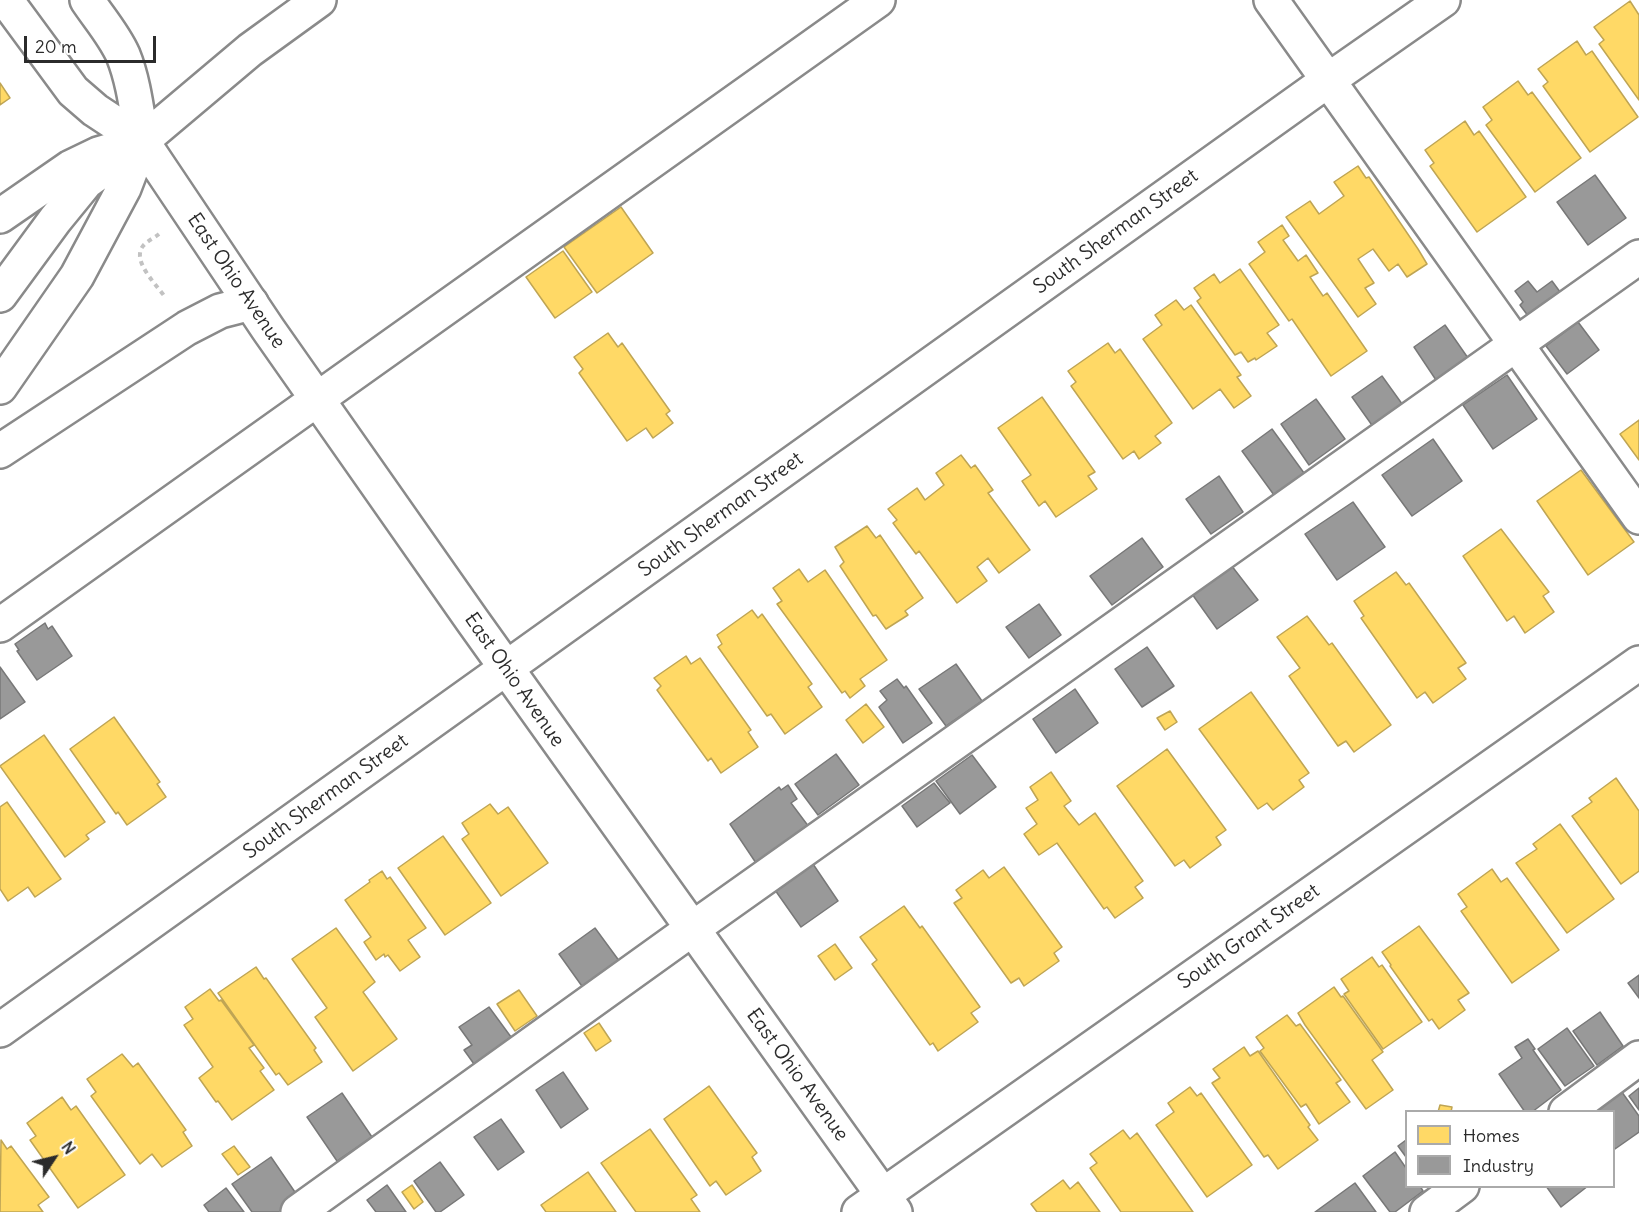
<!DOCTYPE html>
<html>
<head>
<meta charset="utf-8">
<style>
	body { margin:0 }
	#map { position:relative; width:1639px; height:1212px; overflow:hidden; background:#fff; font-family:Delius,sans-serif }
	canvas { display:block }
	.legend { position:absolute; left:1405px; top:1110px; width:210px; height:78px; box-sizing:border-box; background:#fff; border:2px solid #aaa; margin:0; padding:8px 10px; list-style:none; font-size:18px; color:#2b2b2b }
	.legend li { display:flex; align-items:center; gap:12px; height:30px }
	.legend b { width:30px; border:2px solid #aaa }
	.north { position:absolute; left:24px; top:1128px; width:60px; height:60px; -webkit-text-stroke:4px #fff; paint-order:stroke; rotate:55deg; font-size:16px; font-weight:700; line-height:24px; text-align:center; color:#2b2b2b }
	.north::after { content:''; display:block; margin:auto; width:21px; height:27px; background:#2b2b2b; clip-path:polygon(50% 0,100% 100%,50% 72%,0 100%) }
	.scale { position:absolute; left:24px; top:36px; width:132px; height:27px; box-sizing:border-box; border:3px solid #2b2b2b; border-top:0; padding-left:8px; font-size:18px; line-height:21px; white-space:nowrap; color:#2b2b2b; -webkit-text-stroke:4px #fff; paint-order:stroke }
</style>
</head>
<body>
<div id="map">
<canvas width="1639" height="1212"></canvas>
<ul class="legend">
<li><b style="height:16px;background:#ffd966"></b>Homes</li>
<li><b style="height:16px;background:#999"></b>Industry</li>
</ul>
<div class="north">N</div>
<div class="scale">20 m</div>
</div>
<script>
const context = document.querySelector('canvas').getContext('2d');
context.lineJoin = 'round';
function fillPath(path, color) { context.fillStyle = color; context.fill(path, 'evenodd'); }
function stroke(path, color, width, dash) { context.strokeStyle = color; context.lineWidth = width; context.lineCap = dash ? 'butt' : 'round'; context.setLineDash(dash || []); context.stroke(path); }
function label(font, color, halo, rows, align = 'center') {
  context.font = font + ' Delius,sans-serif'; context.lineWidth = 6; context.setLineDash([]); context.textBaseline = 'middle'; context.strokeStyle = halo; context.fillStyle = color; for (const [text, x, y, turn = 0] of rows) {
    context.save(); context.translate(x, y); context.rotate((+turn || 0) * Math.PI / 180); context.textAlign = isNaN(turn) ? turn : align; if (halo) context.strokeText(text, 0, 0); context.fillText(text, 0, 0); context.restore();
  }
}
const homes = new Path2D(`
	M1630 1 1639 15V100L1599 44 1604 40 1594 27Z
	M1577 41 1586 55 1592 51 1638 117 1590 152 1543 86 1548 82 1538 69Z
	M1518 81 1528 95 1532 92 1581 158 1535 192 1486 125 1492 120 1483 107Z
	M0 83 10 98 0 105Z
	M1465 121 1474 135 1479 131 1526 197 1477 232 1430 166 1434 163 1425 150Z
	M1358 166 1366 178 1369 177 1418 249 1427 264 1407 277 1398 264 1389 271 1373 249 1358 259 1374 283 1365 288 1376 304 1358 317 1286 217 1310 201 1319 214 1344 196 1334 182Z
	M621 207 653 253 597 293 564 247Z
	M1282 225 1289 236 1283 240 1298 261 1306 255 1318 273 1310 277 1323 296 1327 293 1367 351 1331 376 1292 319 1289 321 1249 264 1265 252 1258 242Z
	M563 251 592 292 555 318 526 277Z
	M1240 269 1279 325 1267 333 1277 346 1256 360 1255 358 1248 362 1241 352 1235 355 1197 301 1201 298 1194 288 1214 274 1220 283Z
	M1176 300 1184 310 1191 305 1241 375 1237 377 1251 396 1234 408 1220 389 1193 409 1143 339 1162 325 1155 315Z
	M608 333 618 347 622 343 670 411 666 414 673 423 653 438 646 428 627 441 579 373 583 369 574 357Z
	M1108 343 1115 353 1120 349 1172 423 1155 436 1161 443 1139 459 1134 451 1123 459 1071 386 1076 382 1068 371Z
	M1042 397 1095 472 1088 476 1097 489 1056 517 1045 501 1039 506 1022 481 1031 475 998 428Z
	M1639 420V460L1620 434Z
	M961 455 971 468 975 465 993 490 988 493 1030 550 999 573 988 558 977 567 987 581 957 603 919 551 916 554 893 523 897 520 888 509 917 488 925 500 944 485 936 473Z
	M1581 470 1634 542 1588 575 1537 501Z
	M867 526 876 538 880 535 923 598 905 611 908 615 886 629 876 615 873 616 840 566 844 562 835 547Z
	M1501 529 1549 592 1543 596 1554 612 1525 633 1514 616 1507 621 1463 556Z
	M799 569 808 582 825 570 887 660 860 679 865 686 850 698 845 691 842 693 777 604 782 601 773 588Z
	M1396 572 1406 585 1409 583 1466 663 1458 668 1466 679 1433 703 1425 692 1417 698 1361 618 1364 616 1354 601Z
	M752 610 758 618 762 614 812 684 808 687 822 707 785 734 771 714 767 716 718 647 722 644 717 635Z
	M1307 616 1329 645 1332 643 1391 725 1354 752 1346 741 1338 746 1289 676 1300 668 1277 637Z
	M686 656 691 664 700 658 751 730 748 732 758 747 721 773 711 758 708 761 657 690 661 686 654 678Z
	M1251 692 1309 773 1299 780 1304 787 1273 810 1267 803 1258 809 1199 729Z
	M866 704 884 727 863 743 846 720Z
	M1170 711 1177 722 1165 730 1157 718Z
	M114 717 160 782 157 784 166 797 127 825 118 812 116 814 70 749Z
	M44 735 105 822 86 835 89 839 65 857 0 766Z
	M1167 749 1226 830 1216 837 1221 845 1190 868 1184 860 1175 866 1117 786Z
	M1051 772 1071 801 1064 806 1079 825 1095 813 1143 881 1135 887 1143 898 1115 918 1107 907 1104 909 1057 843 1039 855 1024 834 1037 824 1026 808 1038 800 1030 787Z
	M1616 778 1639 811V871L1621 884 1572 816 1592 802 1589 798Z
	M7 802 61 879 35 897 28 887 8 901 0 889V807Z
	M490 804 498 814 508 807 548 863 501 896 462 839 469 834 462 823Z
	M1560 824 1614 899 1567 933 1516 863 1537 849 1533 844Z
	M443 836 491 903 445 935 398 868Z
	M1004 867 1062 947 1054 953 1059 961 1024 986 1019 978 1011 983 954 903 962 898 956 890 983 870 989 878Z
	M1492 869 1501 882 1507 878 1559 950 1512 983 1461 911 1467 907 1458 894Z
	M382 871 387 879 390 877 426 928 408 940 420 957 400 971 388 955 385 957 384 954 376 960 364 942 371 937 345 900 370 882 369 880Z
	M904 906 920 928 922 926 980 1007 971 1013 978 1022 938 1051 933 1043 930 1045 872 964 877 960 860 937Z
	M1419 926 1469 993 1458 1000 1465 1010 1439 1029 1432 1019 1429 1021 1390 966 1391 965 1382 952Z
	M336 928 375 982 363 992 397 1039 353 1071 315 1017 327 1008 292 959Z
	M835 944 852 968 835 980 818 956Z
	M1372 957 1379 967 1382 965 1422 1022 1383 1049 1344 994 1349 991 1341 979Z
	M256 967 264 979 266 978 316 1048 314 1050 322 1062 288 1085 279 1073 276 1075 218 993Z
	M1334 987 1341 997 1343 996 1383 1052 1372 1060 1393 1090 1366 1109 1305 1025 1298 1013Z
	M210 989 219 1001 221 1000 254 1045 249 1048 264 1068 260 1071 274 1090 232 1120 218 1101 216 1102 199 1078 213 1067 184 1025 193 1019 185 1007Z
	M519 990 537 1016 515 1031 497 1004Z
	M1287 1015 1296 1026 1300 1024 1341 1080 1336 1083 1350 1102 1319 1124 1306 1104 1301 1107 1260 1051 1264 1048 1256 1037Z
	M599 1023 611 1041 596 1051 584 1033Z
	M1244 1047 1250 1056 1258 1051 1310 1125 1308 1127 1318 1140 1278 1169 1268 1155 1264 1157 1212 1083 1220 1078 1213 1069Z
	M122 1054 133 1067 138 1063 186 1130 183 1132 192 1146 162 1167 152 1154 140 1164 91 1096 96 1092 87 1079Z
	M709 1086 757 1153 752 1157 761 1171 726 1195 716 1181 710 1186 664 1119Z
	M1190 1087 1197 1096 1201 1093 1252 1165 1207 1197 1156 1125 1174 1112 1168 1103Z
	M62 1097 71 1110 76 1106 125 1175 78 1208 30 1140 36 1136 27 1123Z
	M1440 1105 1452 1107 1451 1112H1438Z
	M650 1129 697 1195 691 1199 700 1212H636L601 1163Z
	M1123 1130 1130 1139 1137 1133 1193 1212H1121L1090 1168 1097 1163 1090 1154Z
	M1 1140 7 1149 11 1146 49 1197 38 1205 43 1212H0Z
	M234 1146 250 1167 238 1175 222 1154Z
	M588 1172 616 1212H546L541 1205Z
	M1063 1180 1070 1189 1078 1182 1100 1212H1037L1031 1204Z
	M412 1185 423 1202 414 1209 402 1192Z`);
const industry = new Path2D(`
	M1595 175 1626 218 1588 245 1557 202Z
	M1528 281 1537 292 1552 281 1566 300 1534 324 1520 305 1523 302 1515 291Z
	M1578 322 1599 350 1567 374 1546 346Z
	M1445 325 1468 358 1436 380 1414 347Z
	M1507 375 1537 419 1493 449 1463 405Z
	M1382 376 1405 408 1374 428 1352 397Z
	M1316 399 1345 439 1309 465 1281 424Z
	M1272 429 1304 473 1274 495 1242 451Z
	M1433 439 1462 481 1412 516 1382 475Z
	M1219 476 1243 512 1211 534 1186 499Z
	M1353 502 1385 547 1337 580 1305 534Z
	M1142 538 1163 567 1112 605 1090 576Z
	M1231 565 1258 600 1217 629 1192 594Z
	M1039 604 1061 635 1029 658 1006 627Z
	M45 623 48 629 52 626 72 656 37 680 17 651 19 650 15 644Z
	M1147 647 1174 686 1142 707 1115 669Z
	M956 664 982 701 946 726 919 689Z
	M0 667 25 702 0 719Z
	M897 679 904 688 906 686 932 723 903 743 879 707 887 700 880 691Z
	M1075 689 1098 723 1056 753 1033 719Z
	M836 754 859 785 818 815 795 784Z
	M972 755 996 787 960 814 936 781Z
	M934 783 950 803 917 827 902 806Z
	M788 785 797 799 791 803 812 831 760 869 730 824 779 787 781 790Z
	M813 864 838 901 801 927 775 890Z
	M595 928 620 962 584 989 559 954Z
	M1639 975V998L1628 983Z
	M489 1007 511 1037 474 1064 464 1050 472 1045 459 1027Z
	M1600 1012 1623 1046 1597 1065 1573 1031Z
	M1567 1028 1594 1066 1565 1086 1538 1049Z
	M1528 1039 1535 1049 1533 1050 1561 1090 1532 1112H1525L1499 1074 1522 1058 1515 1047Z
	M563 1072 588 1109 561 1128 536 1090Z
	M1619 1088 1639 1116V1132L1615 1149 1614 1146V1112H1589Z
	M1639 1088V1110L1629 1096Z
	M342 1093 372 1137 337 1161 307 1117Z
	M501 1119 524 1152 498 1170 474 1137Z
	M1406 1140V1157L1398 1146Z
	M1395 1152 1406 1168V1186H1420L1423 1191 1395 1212H1390L1363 1176Z
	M271 1157 299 1198 279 1212H252L232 1184Z
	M440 1162 464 1195 440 1212H436L414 1181Z
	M1355 1183 1376 1212H1315Z
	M387 1185 406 1212H376L367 1200Z
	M1546 1186H1588L1561 1207Z
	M226 1188 244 1212H209L204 1205Z`);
const path = new Path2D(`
	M159 234C154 238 147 241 143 246 131 261 157 285 165 297`);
const minor = new Path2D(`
	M1271 0 1639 517
	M0 216 71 167 98 154 142 141 268 329 472 620 895 1212
	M0 625 878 0
	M0 1030 1327 81 1443 0
	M1566 1112 1639 1058
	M298 1212 692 929 1639 257
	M859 1212 1639 663
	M1427 1212 1462 1186`);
const major = new Path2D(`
	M6 0 73 91 95 110 142 141
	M87 0C99 18 114 35 123 55 134 82 137 113 142 141
	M142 141 250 50 319 0`);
const highway = new Path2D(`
	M0 295 55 220 86 182 142 141
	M0 387 77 276 124 188 142 141
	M0 451 187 328 220 311 251 303`);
const streetNames = [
	["South Sherman Street",1116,232,-36],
	["East Ohio Avenue",236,281,56],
	["South Sherman Street",721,515,-36],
	["East Ohio Avenue",514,680,55],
	["South Sherman Street",326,797,-36],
	["South Grant Street",1249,937,-35],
	["East Ohio Avenue",797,1075,54]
];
fillPath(homes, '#ffd966');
stroke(homes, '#bfa554', 1.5);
fillPath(industry, '#999');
stroke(industry, '#787878', 1.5);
stroke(minor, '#8a8a8a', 38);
stroke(major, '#8a8a8a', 38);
stroke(highway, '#8a8a8a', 38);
stroke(path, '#c2c2c2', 4, [4.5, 4.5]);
stroke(minor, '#fff', 33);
stroke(major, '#fff', 33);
stroke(highway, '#fff', 33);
label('20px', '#2b2b2b', '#fff', streetNames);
</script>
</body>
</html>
